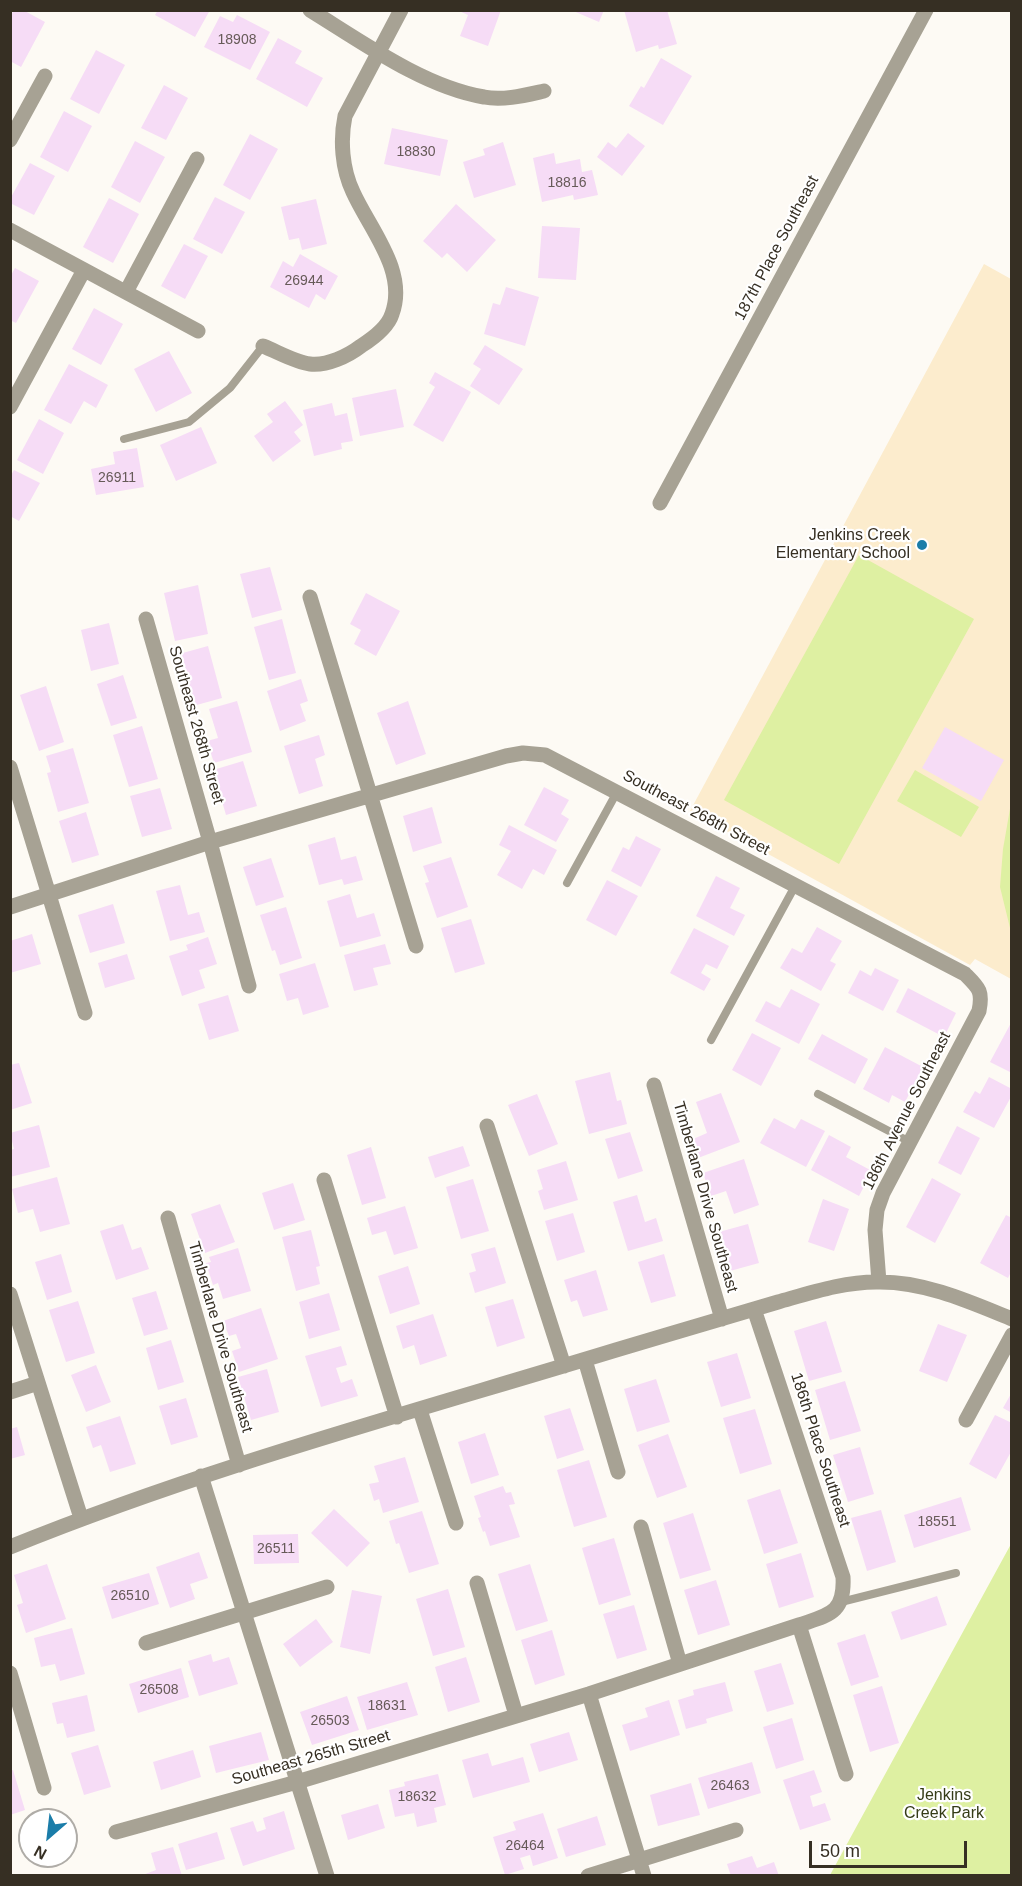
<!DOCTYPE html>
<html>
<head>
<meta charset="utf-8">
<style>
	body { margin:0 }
	#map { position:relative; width:1022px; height:1886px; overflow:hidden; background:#fdfaf4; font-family:Helvetica,sans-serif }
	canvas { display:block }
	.frame { position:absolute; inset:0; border:12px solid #362f23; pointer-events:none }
	.north { position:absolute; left:18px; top:1808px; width:60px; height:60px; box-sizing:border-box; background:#fff; border:2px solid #afaca7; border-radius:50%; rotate:208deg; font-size:16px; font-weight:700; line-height:24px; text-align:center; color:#362f23 }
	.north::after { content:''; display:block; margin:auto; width:21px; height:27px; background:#1b7da9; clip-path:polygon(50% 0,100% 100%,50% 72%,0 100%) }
	.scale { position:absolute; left:809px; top:1841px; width:158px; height:27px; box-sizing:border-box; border:3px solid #362f23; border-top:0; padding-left:8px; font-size:18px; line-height:21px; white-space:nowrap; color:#362f23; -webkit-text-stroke:4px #fff; paint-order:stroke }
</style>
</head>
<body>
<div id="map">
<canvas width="1022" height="1886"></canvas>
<div class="frame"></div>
<div class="north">N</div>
<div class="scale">50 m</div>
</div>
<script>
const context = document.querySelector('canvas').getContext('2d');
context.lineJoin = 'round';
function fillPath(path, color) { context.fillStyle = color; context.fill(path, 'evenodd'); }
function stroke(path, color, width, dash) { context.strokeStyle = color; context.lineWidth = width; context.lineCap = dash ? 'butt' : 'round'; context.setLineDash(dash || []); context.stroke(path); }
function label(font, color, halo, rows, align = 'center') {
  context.font = font + ' Helvetica,sans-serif'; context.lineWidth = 4.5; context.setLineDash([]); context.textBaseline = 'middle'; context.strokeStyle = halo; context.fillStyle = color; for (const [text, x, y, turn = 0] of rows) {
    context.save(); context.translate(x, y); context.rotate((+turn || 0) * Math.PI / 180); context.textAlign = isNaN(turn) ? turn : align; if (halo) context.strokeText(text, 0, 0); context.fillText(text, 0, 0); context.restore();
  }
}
const built = new Path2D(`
	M984 264 1011 279V979L975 959 970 965 690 811Z`);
const green = new Path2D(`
	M859 555 974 619 839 864 724 800Z
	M915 770 979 807 961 837 897 801Z
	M1011 803 1012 932H1011L1000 887 1003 849Z
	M1011 1544V1875H830Z`);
const building = new Path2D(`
	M14 10H23L45 22 21 67 10 61V17Z
	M158 10H210L195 37 155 15Z
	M457 10H501L488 46 460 36 468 15Z
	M571 10H604L599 22Z
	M624 10H667L677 44 659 49 658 45 636 52Z
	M237 15 270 32 250 70 204 47 220 16 233 22Z
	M278 38 302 51 295 63 323 78 307 107 256 79Z
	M96 50 125 65 99 114 70 99Z
	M661 58 692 76 663 125 629 106 641 86 644 88Z
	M164 85 188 98 166 140 141 128Z
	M64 111 92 126 68 172 40 157Z
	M392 128 448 140 440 176 384 164Z
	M628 133 645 146 622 176 597 157 608 142 616 148Z
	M250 134 278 149 250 200 223 185Z
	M135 141 165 157 140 203 111 187Z
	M503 142 516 185 474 198 463 162 485 155 483 149Z
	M554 153 556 164 580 159 582 172 592 170 598 195 574 200 573 195 542 202 533 158Z
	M30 163 55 176 34 215 10 203V199Z
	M215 197 245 212 222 254 193 239Z
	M109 198 139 214 113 263 83 247Z
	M316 199 327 244 302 250 299 238 289 240 281 207Z
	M456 204 496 240 467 272 447 253 442 258 423 241Z
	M542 226 580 228 576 280 538 278Z
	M184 244 208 256 185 299 161 286Z
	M300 254 338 276 325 300 316 294 309 308 270 287 283 261 293 267Z
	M15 268 39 281 16 323 10 320V277Z
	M506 287 539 297 525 346 484 334 493 303 500 305Z
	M94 308 123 324 101 365 72 349Z
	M485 345 523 369 499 405 470 386 481 369 473 364Z
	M169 351 192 393 156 412 134 369Z
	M69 364 108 385 96 408 84 401 71 424 44 410Z
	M435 372 471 392 443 442 413 425 435 387 429 383Z
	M396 389 404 427 360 436 352 398Z
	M285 401 303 425 294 432 301 441 273 462 254 436 273 422 267 414Z
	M332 403 335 416 347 413 353 441 341 443 342 449 314 456 303 410Z
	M39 419 64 433 43 474 17 460Z
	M201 427 217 463 176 481 160 445Z
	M137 448 144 487 96 495 91 469 115 464 113 452Z
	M14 470 40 483 19 521 10 516V477Z
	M270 567 282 610 252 618 240 574Z
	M198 585 208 634 175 641 164 593Z
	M366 593 400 611 376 656 354 644 361 630 350 624Z
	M282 619 296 673 269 680 254 627Z
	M109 623 119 664 91 671 81 630Z
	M208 646 222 698 193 706 179 654Z
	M123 675 137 718 111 726 97 684Z
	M301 679 308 701 300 704 306 721 280 731 267 691Z
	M46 686 64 742 39 751 20 695Z
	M237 701 252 752 214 763 207 741 218 738 209 709Z
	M408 701 426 754 396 765 377 713Z
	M142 726 158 779 129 787 113 735Z
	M945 727 1004 760 981 801 922 768Z
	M319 735 325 755 315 759 323 786 299 794 284 746Z
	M73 748 89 803 58 812 47 773 51 772 46 756Z
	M243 761 257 806 226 815 213 770Z
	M544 787 569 800 561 814 569 819 556 842 524 825Z
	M160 788 172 829 142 837 130 796Z
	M432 807 442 843 413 852 403 816Z
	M86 812 99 855 72 863 59 821Z
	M509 825 557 850 544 875 533 869 522 889 497 875 511 851 499 845Z
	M636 836 661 849 641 887 611 871 623 847 629 850Z
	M335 837 341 860 356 856 363 880 344 885 342 879 319 885 308 845Z
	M451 857 468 907 437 918 425 883 429 882 423 866Z
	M271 858 284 897 256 906 243 867Z
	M716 876 740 888 730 908 745 915 734 936 696 916Z
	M607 880 638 896 616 936 586 920Z
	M180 885 188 915 199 912 205 932 170 941 156 891Z
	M350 894 357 918 374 913 381 936 340 947 327 901Z
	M113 904 125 943 90 953 78 915Z
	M286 907 302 958 280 965 275 950 272 951 260 915Z
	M471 919 485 964 455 973 441 928Z
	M817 927 842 941 830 961 836 964 821 991 780 968 792 948 802 953Z
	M694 928 729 946 717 969 706 964 701 973 711 979 704 991 670 973Z
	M32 934 41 964 10 973V941Z
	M208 937 217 964 199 970 205 988 182 996 169 956 188 950 186 945Z
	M385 944 391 964 373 968 378 985 354 991 344 955Z
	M127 954 135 979 105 988 98 963Z
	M315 963 329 1007 303 1015 298 998 287 1001 279 974Z
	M875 968 899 980 883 1011 848 993 860 970 871 976Z
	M908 988 956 1013 944 1037 896 1012Z
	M791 989 820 1004 799 1044 755 1021 766 1001 780 1008Z
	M228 995 239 1031 209 1040 198 1004Z
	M1012 1021V1073L990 1062Z
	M752 1033 781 1048 761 1086 732 1070Z
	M822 1034 868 1059 855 1084 808 1059Z
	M885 1047 923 1067 905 1102 892 1095 889 1103 863 1089Z
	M19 1063 32 1103 10 1110V1065Z
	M610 1072 617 1101 621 1100 627 1124 589 1134 575 1081Z
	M989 1077 1012 1089V1095L994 1128 963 1112 975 1091 980 1094Z
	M721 1093 740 1142 698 1158 691 1140 707 1133 696 1102Z
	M537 1094 558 1144 529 1156 508 1105Z
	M774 1118 795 1129 801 1119 825 1131 806 1167 760 1143Z
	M39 1125 50 1167 10 1177V1150L14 1149 10 1133Z
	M957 1126 980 1138 961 1175 938 1163Z
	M630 1132 643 1171 618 1179 605 1139Z
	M829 1135 851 1147 846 1157 872 1171 859 1196 811 1170Z
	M463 1146 470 1166 435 1178 428 1157Z
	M371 1147 386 1198 362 1205 347 1155Z
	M744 1159 759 1205 734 1214 726 1191 711 1196 703 1173Z
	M566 1161 578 1200 544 1210 538 1191 543 1189 537 1170Z
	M57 1177 70 1224 40 1232 33 1209 18 1213 12 1189Z
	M932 1178 961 1194 935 1243 906 1227Z
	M473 1179 489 1231 461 1239 446 1187Z
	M293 1183 305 1220 274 1230 262 1193Z
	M637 1195 645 1222 656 1218 663 1241 628 1251 613 1202Z
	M823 1199 849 1209 834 1251 808 1242Z
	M220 1204 235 1242 205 1253 191 1214Z
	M405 1206 418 1248 394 1255 386 1231 372 1235 367 1218Z
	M573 1213 585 1252 557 1261 545 1221Z
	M1006 1215 1012 1218V1270L1008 1278 980 1263Z
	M123 1224 132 1250 141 1247 149 1269 116 1280 100 1231Z
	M748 1224 759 1263 730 1271 719 1232Z
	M311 1230 320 1266 316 1267 320 1284 296 1291 282 1237Z
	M495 1247 506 1283 475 1293 469 1273 476 1271 471 1254Z
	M238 1248 251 1291 223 1299 218 1283 213 1285 206 1263 211 1262 209 1257Z
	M61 1254 72 1292 47 1300 35 1262Z
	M664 1254 676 1296 651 1303 638 1262Z
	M408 1266 420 1304 390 1314 378 1276Z
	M596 1270 608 1310 583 1317 577 1300 571 1302 564 1280Z
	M156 1291 168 1329 144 1336 132 1298Z
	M329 1293 340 1330 309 1339 299 1302Z
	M513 1299 525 1338 497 1347 485 1307Z
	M78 1301 95 1353 66 1362 49 1310Z
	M261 1308 278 1359 239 1372 232 1351 241 1348 236 1334 229 1336 223 1321Z
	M433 1314 447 1356 420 1365 414 1345 403 1349 396 1326Z
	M826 1321 842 1372 809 1381 794 1331Z
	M938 1324 967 1335 947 1382 919 1371Z
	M171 1340 184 1382 158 1390 146 1348Z
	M341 1346 347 1365 336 1368 341 1383 352 1379 358 1396 321 1407 305 1356Z
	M737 1353 751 1398 721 1407 707 1362Z
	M96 1365 111 1402 86 1412 71 1375Z
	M267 1369 279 1412 251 1420 238 1377Z
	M656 1379 670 1422 637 1432 624 1389Z
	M845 1381 861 1431 830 1440 815 1390Z
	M1012 1392V1413L1003 1408Z
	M186 1398 198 1437 171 1445 159 1406Z
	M570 1408 584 1450 557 1459 544 1416Z
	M755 1409 772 1464 740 1474 723 1418Z
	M995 1415 1012 1423V1450L996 1479 969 1464Z
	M120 1416 136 1464 110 1472 101 1445 93 1448 86 1427Z
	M17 1427 25 1455 10 1459V1429Z
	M485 1433 499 1475 471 1484 458 1442Z
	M668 1434 687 1487 657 1498 638 1445Z
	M860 1447 874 1494 848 1502 833 1455Z
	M405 1457 419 1502 383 1513 379 1499 374 1501 369 1484 379 1482 374 1466Z
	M589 1460 607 1517 574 1527 557 1470Z
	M503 1486 506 1493 511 1492 515 1504 509 1505 520 1537 490 1546 485 1531 483 1532 478 1518 481 1517 474 1496Z
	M780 1489 798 1543 764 1554 747 1500Z
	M961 1497 971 1530 914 1548 904 1515Z
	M334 1509 370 1543 347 1567 311 1533Z
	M881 1510 896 1562 867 1571 851 1518Z
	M422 1511 439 1564 409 1573 399 1543 396 1544 389 1521Z
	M693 1513 711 1570 680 1579 663 1523Z
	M298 1534 299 1563 254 1564 253 1535Z
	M614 1538 631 1595 599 1605 582 1548Z
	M199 1552 208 1578 190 1584 195 1599 170 1608 156 1567Z
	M801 1553 814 1597 779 1608 766 1564Z
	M47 1564 66 1619 26 1633 17 1605 23 1603 14 1575Z
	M530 1564 548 1621 516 1631 498 1574Z
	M149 1573 159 1604 112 1619 102 1587Z
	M716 1580 730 1625 698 1635 684 1590Z
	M448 1589 465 1647 433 1656 416 1599Z
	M352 1590 382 1596 370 1654 340 1647Z
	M937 1596 947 1625 901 1640 891 1612Z
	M634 1605 647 1650 617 1659 603 1614Z
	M316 1619 333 1642 300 1667 283 1644Z
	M72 1628 85 1674 60 1681 55 1664 41 1667 34 1638Z
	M552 1630 565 1675 535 1685 521 1640Z
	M865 1634 879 1677 851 1686 837 1643Z
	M211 1654 213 1662 229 1657 238 1684 199 1696 188 1661Z
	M466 1657 480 1702 448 1712 435 1667Z
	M781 1663 794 1704 767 1712 754 1671Z
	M181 1668 189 1697 138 1713 129 1684Z
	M407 1682 418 1715 367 1730 357 1697Z
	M725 1682 733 1711 706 1719 707 1723 686 1729 678 1700 694 1695 693 1690Z
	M882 1686 899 1743 870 1752 853 1695Z
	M87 1695 95 1731 67 1738 63 1723 57 1724 52 1703Z
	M347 1696 359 1730 312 1745 300 1712Z
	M669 1700 680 1735 630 1751 622 1725 648 1717 645 1708Z
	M792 1718 804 1760 776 1769 763 1727Z
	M261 1732 269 1760 216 1773 209 1746Z
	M569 1732 578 1760 539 1772 530 1744Z
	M98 1745 111 1787 84 1795 71 1753Z
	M193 1750 201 1777 161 1790 153 1762Z
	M488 1753 492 1766 523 1757 530 1782 473 1798 462 1760Z
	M752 1762 761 1793 708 1809 698 1778Z
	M13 1770 25 1810 10 1815V1771Z
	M814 1770 822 1792 810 1796 813 1807 825 1803 831 1820 800 1830 783 1780Z
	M438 1774 446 1805 434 1808 437 1822 417 1827 414 1813 395 1817 389 1790 405 1786 404 1782Z
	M691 1783 700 1815 658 1826 650 1795Z
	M378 1804 385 1828 348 1840 341 1815Z
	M284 1811 295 1849 243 1866 230 1828 253 1821 257 1832 266 1829 263 1818Z
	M543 1813 558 1858 533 1866 530 1855 520 1858 524 1869 505 1875 493 1837 516 1830 513 1822Z
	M597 1816 606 1845 566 1857 557 1829Z
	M217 1832 225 1859 186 1870 178 1844Z
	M173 1847 182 1876H140L156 1870 151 1853Z
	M752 1856 757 1868 774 1862 779 1876H731L727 1864Z`);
const lane = new Path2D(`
	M124 439 189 422 230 388 263 346
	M567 883 617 792
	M711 1040 795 886
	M818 1094 910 1142
	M841 1602 956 1573`);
const street = new Path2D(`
	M310 10C362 42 424 87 484 97 503 101 526 95 544 91
	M10 140 45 76
	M10 230 198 331
	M126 292 197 159
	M263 346C278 352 295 362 310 364 327 366 348 356 361 346 372 339 388 327 392 314 408 271 369 228 353 192 342 169 340 140 345 116L401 10
	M10 407 84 270
	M660 503 926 10
	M310 597 416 946
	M146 619 210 842 249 986
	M10 767 85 1013
	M10 907 210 842 506 756 523 753 545 755 965 974C979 988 983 991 979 1011L883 1193 877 1210 875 1230 879 1282
	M654 1085 722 1319
	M487 1126 564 1366
	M324 1180 397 1417
	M168 1218 239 1465
	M10 1294 81 1518
	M585 1360 618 1472
	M10 1392 38 1383
	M420 1410 456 1523
	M966 1420 1012 1335
	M201 1476 327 1876
	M641 1527 680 1664
	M10 1547C207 1467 413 1412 616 1350 670 1334 723 1318 778 1302 810 1293 846 1281 880 1282 926 1282 970 1302 1012 1319
	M477 1583 516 1715
	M799 1625 846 1774
	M146 1643 327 1587
	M10 1673 44 1788
	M589 1694 644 1876
	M116 1832 297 1782 589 1694 799 1625C828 1615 845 1614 843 1577L754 1309
	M588 1876 736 1830`);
const markers = [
	[922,545,6,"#1b7da9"]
];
const numberNames = [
	["18908",237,40],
	["18830",416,152],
	["18816",567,183],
	["26944",304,281],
	["26911",117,478],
	["18551",937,1522],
	["26511",276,1549],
	["26510",130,1596],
	["26508",159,1690],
	["18631",387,1706],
	["26503",330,1721],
	["26463",730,1786],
	["18632",417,1797],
	["26464",525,1846]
];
const streetNames = [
	["187th Place Southeast",777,248,-62],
	["Southeast 268th Street",196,725,74],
	["Southeast 268th Street",696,813,28],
	["186th Avenue Southeast",907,1111,-63],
	["Timberlane Drive Southeast",705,1197,74],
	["Timberlane Drive Southeast",220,1337,74],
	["186th Place Southeast",820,1450,72],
	["Southeast 265th Street",311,1758,-16]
];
const poiNames = [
	["Jenkins Creek",910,536],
	["Elementary School",910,554]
];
const parkNames = [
	["Jenkins",944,1796],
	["Creek Park",944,1814]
];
fillPath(built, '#fceccd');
fillPath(green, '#def0a2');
fillPath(building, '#f6dcf6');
stroke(lane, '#a7a294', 8);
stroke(street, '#a7a294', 15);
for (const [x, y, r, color] of markers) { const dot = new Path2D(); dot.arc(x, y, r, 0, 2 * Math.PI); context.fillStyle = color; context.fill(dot); stroke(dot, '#fff', 2); }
label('14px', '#665a58', null, numberNames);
label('16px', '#362f23', '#fff', streetNames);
label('16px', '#362f23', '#fff', poiNames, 'right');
label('16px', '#353c17', '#fff', parkNames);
</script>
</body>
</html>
